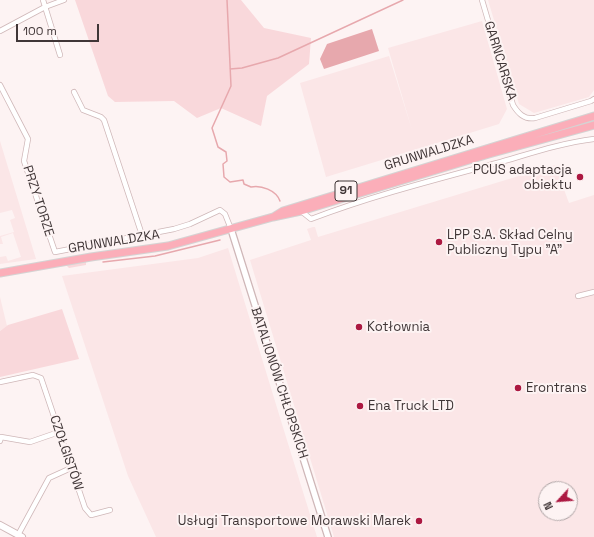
<!DOCTYPE html>
<html>
<head>
<meta charset="utf-8">
<style>
	body { margin:0 }
	#map { position:relative; width:594px; height:537px; overflow:hidden; background:#fdf3f3; font-family:"Space Grotesk",sans-serif }
	canvas { display:block }
	.north { position:absolute; left:538px; top:481px; width:40px; height:40px; box-sizing:border-box; background:#fdf3f3; border:1px solid #b1a7a8; border-radius:50%; rotate:244deg; font-size:11px; font-weight:700; line-height:16px; text-align:center; color:#403637 }
	.north::after { content:''; display:block; margin:auto; width:14px; height:18px; background:#ac1841; clip-path:polygon(50% 0,100% 100%,50% 72%,0 100%) }
	.scale { position:absolute; left:16px; top:24px; width:83px; height:18px; box-sizing:border-box; border:2px solid #403637; border-top:0; padding-left:5px; font-size:12px; line-height:14px; white-space:nowrap; color:#403637; -webkit-text-stroke:3px #fdf3f3; paint-order:stroke }
</style>
</head>
<body>
<div id="map">
<canvas width="594" height="537"></canvas>
<div class="north">N</div>
<div class="scale">100 m</div>
</div>
<script>
const context = document.querySelector('canvas').getContext('2d');
context.lineJoin = 'round';
function fillPath(path, color) { context.fillStyle = color; context.fill(path, 'evenodd'); }
function stroke(path, color, width, dash) { context.strokeStyle = color; context.lineWidth = width; context.lineCap = dash ? 'butt' : 'round'; context.setLineDash(dash || []); context.stroke(path); }
function label(font, color, halo, rows, align = 'center') {
  context.font = font + ' "Space Grotesk",sans-serif'; context.lineWidth = 4; context.setLineDash([]); context.textBaseline = 'middle'; context.strokeStyle = halo; context.fillStyle = color; for (const [text, x, y, turn = 0] of rows) {
    context.save(); context.translate(x, y); context.rotate((+turn || 0) * Math.PI / 180); context.textAlign = isNaN(turn) ? turn : align; if (halo) context.strokeText(text, 0, 0); context.fillText(text, 0, 0); context.restore();
  }
}
const built = new Path2D(`
	M488 0H594V90L589 97 534 113 519 104Z
	M482 21 507 109 499 124 326 177 300 83 389 56 412 130 388 48Z
	M0 141 36 259 0 264V257L6 256 8 261 21 257 13 233 1 237 3 244H0V236L14 232 10 220 15 218 12 210 0 213Z
	M555 165 569 203 594 195V537H334L250 260 311 240 307 229 313 227H315L318 237ZM546 489H570V513H546Z
	M228 248 290 450 317 537H156L128 476 62 276 198 258Z
	M0 297 7 326 0 331Z`);
const green = new Path2D(`
	M75 0H241L264 28 311 38 309 64 267 96 261 126 221 108 197 118 174 101 115 102 108 96Z
	M86 262V265L69 268 66 265Z
	M62 309 79 359 0 377V331L8 325Z`);
const water = new Path2D(`
	M372 29 379 51 324 69 320 59 327 44Z`);
const stream = new Path2D(`
	M227 0 231 86 212 128 218 147 226 152 227 161 223 164 224 177 230 182 243 180 244 184 251 187C261 185 276 190 280 201
	M230 69 242 68 278 58 403 0
	M103 262 155 256 220 240`);
const minor = new Path2D(`
	M43 0 60 55
	M482 0 513 105C518 113 524 120 535 118L591 101 594 99
	M0 31 45 7 64 0
	M0 85 28 139 24 161 55 252 174 229 190 224 220 210 225 214 231 229
	M74 92 83 110 101 117 104 120 142 235
	M301 211 311 219C371 196 434 180 497 163 529 154 561 143 594 139
	M578 296 594 292
	M0 382 33 375 41 378 85 508 91 515 110 510
	M0 441 1 437 30 442 59 432
	M18 535 49 478 71 468`);
const tertiary = new Path2D(`
	M231 229 328 537`);
const secondary = new Path2D(`
	M0 525 22 537`);
const primary = new Path2D(`
	M275 216 283 211 594 116
	M0 273 91 257 168 246 273 217 301 211 489 154 594 125`);
const markers = [
	[580,177,4,"#ac1841"],
	[439,242,4,"#ac1841"],
	[359,327,4,"#ac1841"],
	[518,388,4,"#ac1841"],
	[360,406,4,"#ac1841"],
	[419,521,4,"#ac1841"]
];
const shields = [
	[346,191,22]
];
const shieldNames = [
	["91",346,191]
];
const streetNames = [
	["GARNCARSKA",500,61,73],
	["GRUNWALDZKA",429,153,-17],
	["PRZY TORZE",38,201,72],
	["GRUNWALDZKA",114,242,-9],
	["BATALIONÓW CHŁOPSKICH",279,383,72],
	["CZOŁGISTÓW",66,453,71]
];
const poiNames = [
	["PCUS adaptacja",572,170,"right"],
	["obiektu",572,185,"right"],
	["LPP S.A. Skład Celny",447,235],
	["Publiczny Typu \"A\"",447,250],
	["Kotłownia",367,327],
	["Erontrans",526,388],
	["Ena Truck LTD",368,406],
	["Usługi Transportowe Morawski Marek",411,521,"right"]
];
fillPath(built, '#fbe6e7');
fillPath(green, '#f9d8db');
fillPath(water, '#e7a8ad');
stroke(stream, '#e7a8ad', 1.5);
stroke(minor, '#cfb7b8', 6);
stroke(tertiary, '#cfb7b8', 8);
stroke(secondary, '#cfb7b8', 8);
stroke(primary, '#d5d3d3', 9);
stroke(minor, '#fff', 4.5);
stroke(tertiary, '#fff', 5.5);
stroke(secondary, '#fff', 6);
stroke(primary, '#fbaeb9', 7);
for (const [x, y, r, color] of markers) { const dot = new Path2D(); dot.arc(x, y, r, 0, 2 * Math.PI); context.fillStyle = color; context.fill(dot); stroke(dot, '#fdf3f3', 1.5); }
for (const [x, y, w] of shields) { const box = new Path2D(); box.roundRect(x - w / 2, y - 10, w, 20, 3); context.fillStyle = '#fdf3f3'; context.fill(box); stroke(box, '#403637', 1); }
label('bold 12px', '#403637', null, shieldNames);
label('13px', '#403637', '#fdf3f3', streetNames);
label('13px', '#403637', '#fdf3f3', poiNames, 'left');
</script>
</body>
</html>
